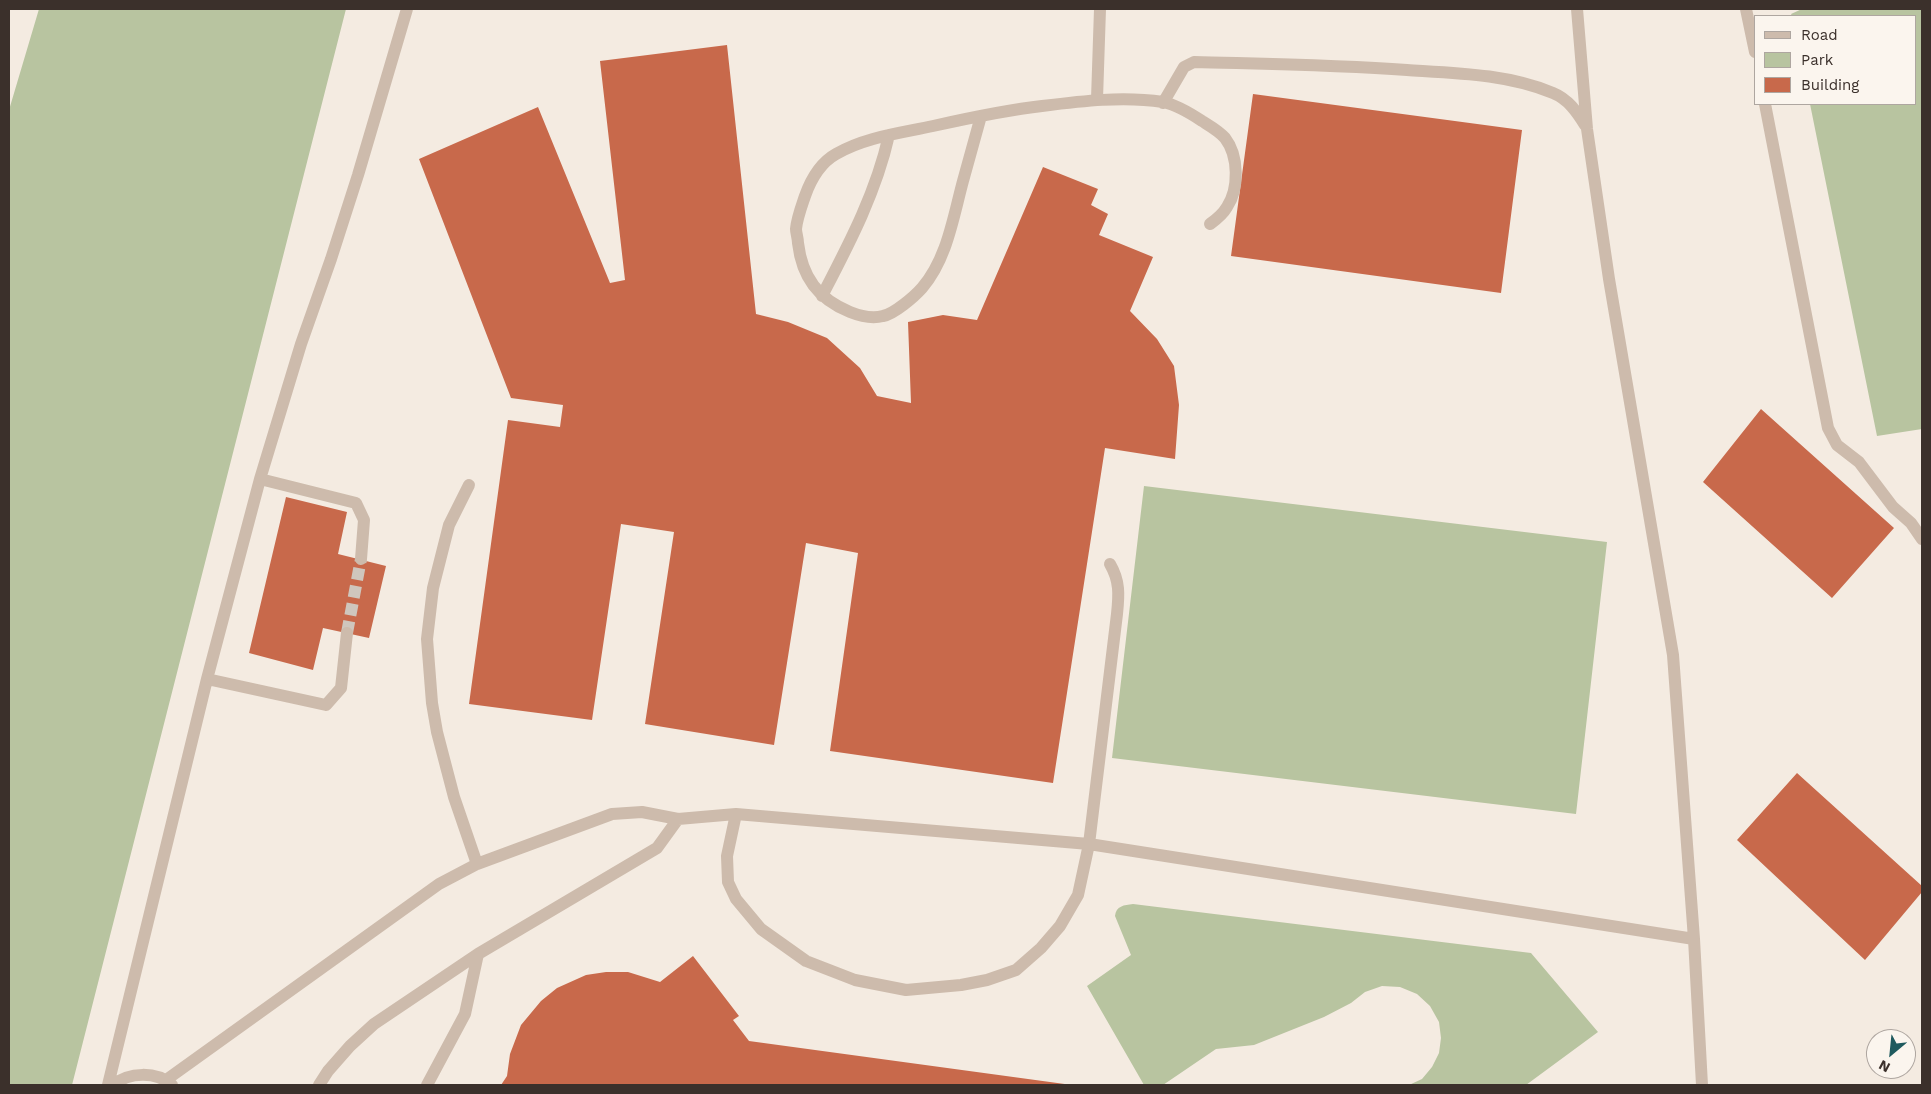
<!DOCTYPE html>
<html>
<head>
<meta charset="utf-8">
<style>
	body { margin:0 }
	#map { position:relative; width:1931px; height:1094px; overflow:hidden; background:#f4ebe1; font-family:"Work Sans",sans-serif }
	canvas { display:block }
	.frame { position:absolute; inset:0; border:10px solid #3b302b; pointer-events:none }
	.legend { position:absolute; left:1754px; top:15px; width:162px; height:90px; box-sizing:border-box; background:#fbf5ee; border:1px solid #aea6a0; margin:0; padding:6px 9px; list-style:none; font-size:15px; color:#3b302b }
	.legend li { display:flex; align-items:center; gap:10px; height:25px }
	.legend b { width:25px; border:1px solid #aea6a0 }
	.north { position:absolute; left:1866px; top:1029px; width:50px; height:50px; box-sizing:border-box; background:#fbf5ee; border:1px solid #aea6a0; border-radius:50%; rotate:208deg; font-size:14px; font-weight:700; line-height:20px; text-align:center; color:#3b302b }
	.north::after { content:''; display:block; margin:auto; width:18px; height:22px; background:#1f5a5e; clip-path:polygon(50% 0,100% 100%,50% 72%,0 100%) }
</style>
</head>
<body>
<div id="map">
<canvas width="1931" height="1094"></canvas>
<div class="frame"></div>
<ul class="legend">
<li><b style="height:6px;background:#cdbbac"></b>Road</li>
<li><b style="height:14px;background:#b8c4a0"></b>Park</li>
<li><b style="height:14px;background:#c8694b"></b>Building</li>
</ul>
<div class="north">N</div>
</div>
<script>
const context = document.querySelector('canvas').getContext('2d');
context.lineJoin = 'round';
function fillPath(path, color) { context.fillStyle = color; context.fill(path, 'evenodd'); }
function stroke(path, color, width, dash) { context.strokeStyle = color; context.lineWidth = width; context.lineCap = dash ? 'butt' : 'round'; context.setLineDash(dash || []); context.stroke(path); }
const green = new Path2D(`
	M39 9H346L72 1085H9V110Z
	M1802 9H1922V429L1877 436 1810 104H1915V16H1792L1791 14Z
	M1144 486 1607 542 1576 814 1112 758Z
	M1133 904 1531 953 1598 1032 1526 1085H1409L1422 1079 1432 1067 1439 1053 1441 1038 1439 1022 1430 1006 1417 994 1400 987 1382 986 1365 992 1351 1003 1324 1017 1254 1045 1216 1049 1163 1085H1144L1087 986 1131 955 1115 916C1116 906 1124 905 1133 904Z`);
const building = new Path2D(`
	M727 45 756 314 788 322 827 338 860 368 877 396 911 403 908 322 943 315 977 320 1043 167 1098 189 1091 205 1108 214 1099 235 1153 257 1130 311 1157 339 1174 366 1179 405 1175 459 1105 448 1053 783 830 751 858 553 806 543 774 745 645 724 674 532 621 524 592 720 469 704 508 420 560 427 563 405 511 398 419 159 538 107 610 283 625 280 600 61Z
	M1253 94 1522 130 1501 293 1231 256Z
	M1761 409 1894 528 1832 598 1703 482Z
	M286 497 347 512 338 554 386 566 369 638 323 628 313 670 249 653Z
	M1797 773 1922 886V892L1865 960 1737 840Z
	M693 956 739 1016 733 1020 749 1041 1072 1085H501L507 1076 510 1054 521 1025 541 1001 557 988 586 975 606 972H628L660 982Z`);
const minorTunnel = new Path2D(`
	M347 633 361 559`);
const minor = new Path2D(`
	M1577 9 1587 129 1609 279 1673 655 1694 939 1702 1085
	M1746 9 1755 52
	M1097 99 1100 9
	M1163 103 1184 67 1194 62C1265 64 1336 65 1407 70 1456 73 1508 74 1553 93 1568 99 1577 112 1585 125
	M1765 104 1828 428 1837 445 1859 462 1893 507 1911 523 1922 539
	M981 116C975 138 969 159 963 181 953 218 947 259 922 288 914 297 894 314 883 316 872 319 860 316 850 312 818 299 802 277 798 243 798 238 796 233 796 229 797 218 802 205 805 196 811 179 820 163 836 154 865 137 901 133 933 126 969 118 1005 110 1042 106 1082 101 1123 96 1163 102 1177 105 1190 113 1202 121 1210 126 1219 131 1225 138 1239 156 1239 189 1227 207 1223 214 1217 219 1210 224
	M822 296C849 244 876 193 889 135
	M260 479 356 503 364 520 361 559
	M469 485 449 525 433 588 427 639 432 703 437 732 454 797 477 864
	M207 679 326 705 341 688 347 633
	M736 814 727 856 728 882 736 899 761 929 806 961 855 980 906 990 961 985 987 980 1016 970 1041 948 1060 926 1078 895 1089 844 1117 614C1119 595 1120 581 1110 564
	M166 1080 439 884 477 864 612 814 642 812 678 819 736 814 1089 844 1694 939
	M108 1085 207 679 260 479 301 344 331 259 358 175 407 9
	M113 1085C129 1072 156 1071 172 1085
	M319 1085 328 1071 350 1046 374 1024 478 954 657 848 678 819
	M427 1085 465 1014 478 954`);
fillPath(green, '#b8c4a0');
fillPath(building, '#c8694b');
stroke(minorTunnel, '#cfc6bd', 12, [12, 6]);
stroke(minor, '#cdbbac', 12);
</script>
</body>
</html>
